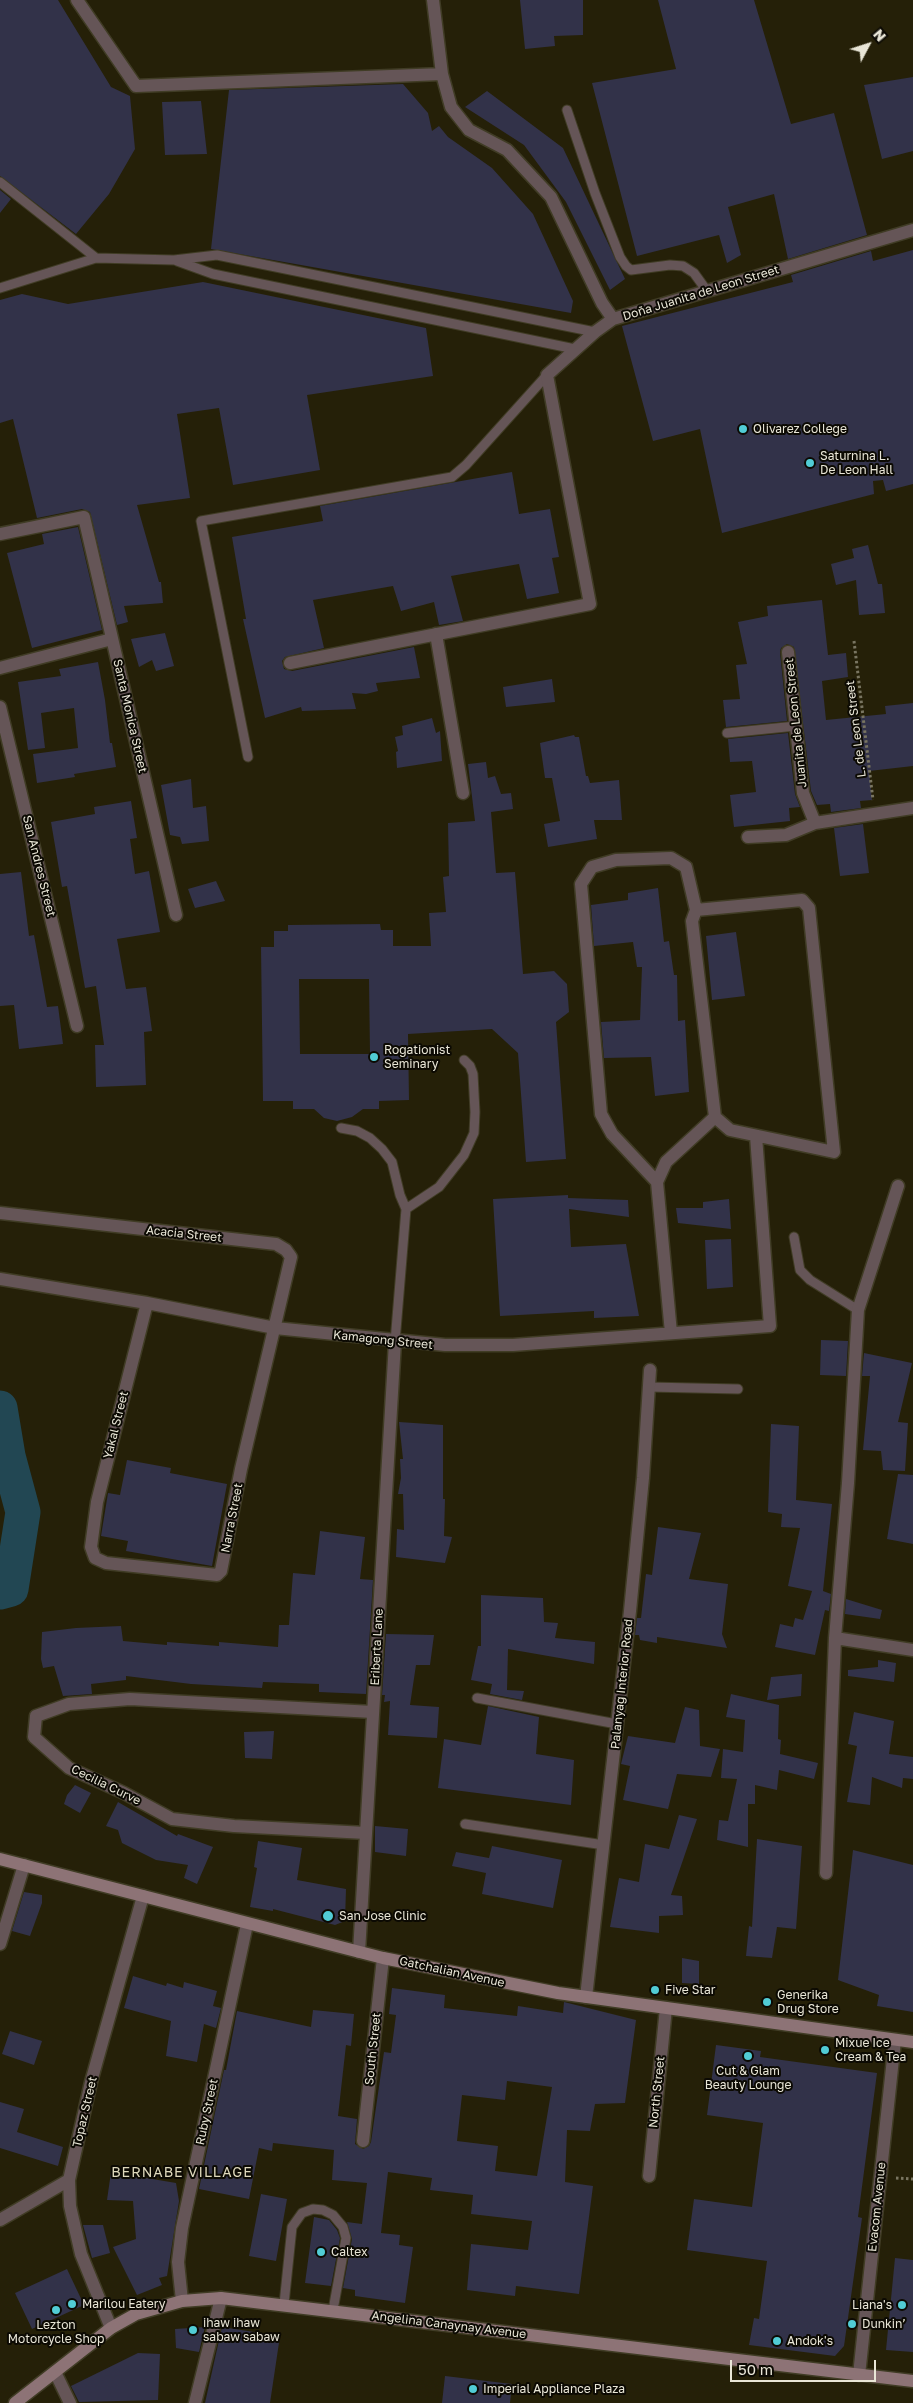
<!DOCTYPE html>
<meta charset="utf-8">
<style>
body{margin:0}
#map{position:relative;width:913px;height:2403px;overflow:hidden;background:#252008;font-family:"Golos Text",sans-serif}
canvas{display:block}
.north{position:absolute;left:843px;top:20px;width:50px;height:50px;-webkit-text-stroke:4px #0c0a03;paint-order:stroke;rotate:50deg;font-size:14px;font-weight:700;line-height:20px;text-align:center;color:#e9e6d7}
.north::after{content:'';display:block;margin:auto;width:18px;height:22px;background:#e9e6d7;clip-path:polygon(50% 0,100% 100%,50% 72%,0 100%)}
.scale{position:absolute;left:730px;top:2360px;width:146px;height:22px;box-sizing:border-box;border:2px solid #e9e6d7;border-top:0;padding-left:6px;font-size:15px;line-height:18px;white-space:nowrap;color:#e9e6d7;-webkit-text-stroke:4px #0c0a03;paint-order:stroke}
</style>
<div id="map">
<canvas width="913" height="2403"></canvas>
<div class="north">N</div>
<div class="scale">50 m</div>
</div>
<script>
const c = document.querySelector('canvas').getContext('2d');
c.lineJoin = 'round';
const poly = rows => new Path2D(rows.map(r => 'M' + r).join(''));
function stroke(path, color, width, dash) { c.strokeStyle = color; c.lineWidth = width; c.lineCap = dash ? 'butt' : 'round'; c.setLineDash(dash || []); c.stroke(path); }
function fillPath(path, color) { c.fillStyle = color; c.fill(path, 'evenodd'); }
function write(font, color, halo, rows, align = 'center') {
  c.font = font + ' "Golos Text",sans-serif'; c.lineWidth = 4; c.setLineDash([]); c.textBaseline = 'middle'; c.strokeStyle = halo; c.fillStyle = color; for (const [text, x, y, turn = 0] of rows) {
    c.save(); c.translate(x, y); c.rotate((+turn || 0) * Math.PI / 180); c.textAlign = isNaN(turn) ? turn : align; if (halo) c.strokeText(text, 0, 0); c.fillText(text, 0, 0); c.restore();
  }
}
stroke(poly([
 [0,1408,8,1456,23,1512,11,1589,0,1592]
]), '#224753', 35);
fillPath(poly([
 [0,0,58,0,111,87,130,96,135,149,109,194,76,234,0,176],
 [520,0,583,0,583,35,554,36,555,46,525,49],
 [658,0,754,0,791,124,834,113,867,235,788,259,774,194,728,207,741,255,727,263,719,235,637,256,592,83,676,69],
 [913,77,913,151,882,159,864,85],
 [403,84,428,113,432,131,439,126,448,137,492,168,533,214,573,301,571,313,211,249,229,90],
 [487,91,563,148,625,279,610,290,566,202,524,145,465,107],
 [201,101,207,154,165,155,162,102],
 [0,190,11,199,0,213],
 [913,250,913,484,886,491,883,480,873,481,874,494,722,533,700,429,653,441,622,326,793,282,791,275,871,251,873,261],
 [203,282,426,328,433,376,307,395,320,470,233,485,219,408,177,414,190,498,137,505,159,582,161,582,163,603,124,606,128,622,117,625,90,512,82,509,37,518,13,419,0,423,0,300,22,294,68,304],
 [512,472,519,514,550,509,559,557,552,558,559,593,527,599,519,564,451,576,463,621,439,625,434,602,401,611,393,586,313,600,324,648,285,657,282,661,284,669,292,671,414,647,420,678,376,683,378,691,366,694,352,693,356,709,302,711,301,707,265,718,243,619,246,619,232,537,323,521,320,506],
 [78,527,102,630,32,648,7,553,44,544,42,534],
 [868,545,878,584,882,584,885,613,859,615,856,580,836,585,831,564,854,558,852,549],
 [822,600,828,655,846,653,848,677,822,681,826,720,886,714,885,706,913,703,913,766,869,771,872,800,860,801,861,808,831,812,830,804,817,805,811,791,794,647,787,644,781,648,780,652,787,721,726,727,723,700,740,699,736,665,747,664,738,622,768,616,767,606],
 [165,633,174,666,156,671,152,660,139,667,131,639],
 [98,662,105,700,110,743,112,743,116,767,74,774,75,777,37,783,33,754,78,748,74,708,41,713,45,748,28,750,18,682,61,676,59,669],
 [552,679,555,702,506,707,503,687],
 [432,718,436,733,440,731,442,761,397,768,396,752,398,751,395,737,403,735,402,726],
 [788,733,795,794,800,807,789,808,790,821,734,827,730,795,756,792,752,761,730,762,728,739],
 [574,735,575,737,579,737,586,776,588,776,590,783,619,780,622,820,594,820,597,839,548,847,544,824,560,821,552,778,545,778,540,743],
 [486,762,488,778,495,776,501,794,511,793,513,809,491,812,496,873,515,872,523,974,554,971,567,984,569,1012,556,1022,566,1159,526,1162,518,1053,492,1029,408,1034,409,1100,379,1101,379,1109,363,1109,352,1117,337,1121,324,1118,314,1109,293,1109,293,1101,263,1101,261,947,274,947,274,931,288,931,288,925,380,924,381,930,393,930,393,946,431,946,429,913,446,912,443,877,449,876,448,823,475,821,468,764],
 [299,979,369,979,370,1054,300,1054],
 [191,779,193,808,206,806,209,841,182,844,180,837,170,835,161,785],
 [131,801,137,838,130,839,135,874,149,871,160,932,117,939,126,989,146,987,152,1031,144,1032,146,1085,96,1087,95,1045,104,1045,96,986,85,988,67,886,62,887,51,822,95,814,94,807],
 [863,824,869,873,840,876,834,828],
 [21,872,29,936,34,935,47,1007,58,1006,63,1044,19,1049,14,1005,0,1006,0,874],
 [216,881,225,901,195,908,188,889],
 [658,888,664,942,669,941,674,975,677,975,678,1021,685,1020,689,1092,655,1096,651,1057,604,1058,601,1022,640,1020,642,967,637,967,633,942,594,946,591,905,628,900,628,893],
 [736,932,745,996,712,1000,706,936],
 [568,1195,568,1198,628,1200,629,1217,569,1209,571,1247,626,1244,639,1316,594,1318,594,1311,500,1316,493,1199],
 [729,1199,731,1229,678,1223,676,1208,703,1208,703,1202],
 [731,1239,733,1287,707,1289,705,1240],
 [821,1340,848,1341,846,1376,820,1375],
 [864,1353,912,1363,898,1422,908,1423,905,1471,883,1470,881,1451,863,1450,870,1376,862,1376],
 [399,1422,443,1425,443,1499,445,1499,444,1536,452,1537,445,1563,396,1557,397,1529,404,1530,403,1494,398,1494,401,1478,400,1459,403,1459],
 [771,1424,799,1426,796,1500,832,1504,823,1591,831,1594,829,1611,825,1610,815,1655,775,1647,780,1624,793,1627,795,1618,803,1620,812,1591,788,1586,800,1528,781,1527,782,1514,768,1512],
 [127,1460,171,1468,170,1473,227,1484,212,1566,126,1551,128,1541,101,1536,108,1493,120,1495],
 [898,1474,913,1475,913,1544,887,1539],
 [658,1527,701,1533,689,1579,728,1584,722,1634,727,1648,657,1637,657,1643,640,1640,639,1635,635,1635,637,1618,641,1618,646,1574,652,1575],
 [320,1531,365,1537,360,1579,373,1580,366,1694,319,1692,319,1684,263,1682,262,1688,191,1684,126,1676,126,1680,91,1684,92,1694,63,1696,54,1666,43,1668,41,1659,42,1632,76,1628,121,1626,123,1641,167,1645,167,1642,219,1646,219,1642,278,1647,279,1625,289,1625,293,1573,315,1575],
 [481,1595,543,1598,544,1622,558,1623,555,1638,595,1642,594,1664,508,1649,507,1690,524,1691,522,1700,490,1694,492,1684,471,1680,478,1646,481,1646],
 [846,1599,882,1610,880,1619,845,1614],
 [386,1634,434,1635,430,1665,416,1665,410,1705,439,1707,437,1738,388,1735,390,1701,384,1702,385,1695,382,1695],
 [878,1660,896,1663,894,1682,848,1676,848,1670,878,1667],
 [802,1674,801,1696,767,1700,771,1677],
 [731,1694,779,1705,778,1739,781,1740,780,1754,818,1763,814,1779,779,1770,777,1790,755,1785,755,1804,748,1804,748,1847,717,1840,719,1820,728,1821,737,1779,721,1778,723,1749,743,1752,745,1720,726,1717],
 [488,1706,539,1717,536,1754,574,1760,571,1805,438,1788,444,1739,481,1745],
 [685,1707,699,1710,700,1746,720,1749,711,1777,677,1774,668,1809,623,1800,630,1766,621,1764,628,1736,675,1743],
 [854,1712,894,1721,889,1754,913,1757,913,1779,903,1778,902,1788,872,1777,870,1805,847,1802,857,1746,848,1744],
 [274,1731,272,1759,245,1758,244,1732],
 [75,1785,91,1793,80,1813,64,1804,67,1795],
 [118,1802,177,1836,178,1834,213,1847,197,1884,184,1878,188,1865,156,1860,122,1843,118,1830,106,1826],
 [679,1815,697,1819,671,1895,682,1896,683,1915,659,1916,659,1933,610,1927,619,1878,639,1882,645,1844,669,1849],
 [375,1826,408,1829,406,1856,375,1852],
 [757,1839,802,1846,796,1929,777,1927,772,1958,746,1956,749,1926,752,1927],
 [258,1841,302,1848,297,1880,346,1889,345,1921,335,1925,273,1909,273,1911,250,1907,257,1868,254,1867],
 [492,1846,562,1860,553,1908,482,1894,486,1873,452,1866,456,1852,489,1858],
 [853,1850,913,1865,913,2012,877,2006,879,1995,838,1980],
 [24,1892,42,1895,42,1903,30,1936,12,1931],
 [682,1958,699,1961,699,1984,682,1983],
 [133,1976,166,1986,167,1983,183,1988,184,1982,217,1991,213,2006,221,2008,216,2028,204,2024,197,2062,166,2056,171,2021,124,2008],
 [392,1988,445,1995,444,2008,517,2016,518,2006,563,2013,564,2002,636,2020,625,2103,595,2104,590,2131,567,2130,565,2182,593,2186,579,2294,516,2286,515,2296,467,2290,471,2244,528,2250,532,2221,471,2214,473,2195,430,2190,432,2178,388,2172,381,2233,400,2235,399,2245,413,2247,405,2303,355,2296,355,2290,343,2288,352,2239,347,2222,362,2224,367,2183,332,2180,334,2150,273,2143,272,2151,259,2148,249,2199,199,2189,224,2070,226,2070,237,2011,311,2027,313,2010,354,2014,351,2046,346,2045,338,2116,357,2119,355,2144,363,2149,369,2146,371,2142,384,2052,391,2053,396,2015,389,2014],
 [507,2081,552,2087,537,2176,495,2171,498,2146,457,2141,462,2095,505,2100],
 [10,2031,42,2041,34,2065,2,2054],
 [716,2045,761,2051,760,2057,877,2073,858,2217,862,2218,848,2318,844,2346,835,2356,749,2345,754,2318,759,2319,767,2261,687,2250,694,2199,752,2207,763,2123,707,2115],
 [0,2102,24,2109,17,2132,63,2147,58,2166,0,2148],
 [111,2172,176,2183,179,2201,167,2276,159,2278,162,2285,137,2295,113,2247,136,2239,133,2201,107,2200],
 [261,2194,287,2199,276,2261,249,2256],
 [314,2217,329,2220,337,2230,340,2238,331,2286,305,2283],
 [83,2225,103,2225,110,2253,92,2258],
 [895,2258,913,2260,913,2352,886,2350],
 [67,2269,84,2305,32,2329,15,2293],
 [205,2327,199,2352,176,2348,175,2329],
 [222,2327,280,2336,270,2403,205,2403],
 [138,2353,160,2354,158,2400,79,2402,71,2386],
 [445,2376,512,2384,510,2403,442,2403]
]), '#323249');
const lane = poly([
 [567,110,595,193,620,257,626,266,631,270,670,265,683,266,694,273,707,291],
 [0,182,96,258],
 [177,261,213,274,575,349],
 [0,288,96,258,174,260,217,255,595,332],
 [727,733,796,726],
 [248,757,201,521,452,477,466,465,547,375],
 [341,1128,357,1131,370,1138,382,1149,392,1162,400,1195,406,1209,395,1342],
 [406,1209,439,1187,464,1155,474,1133,475,1112,473,1074,470,1066,464,1060],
 [794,1237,800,1270,810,1280,858,1310],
 [649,1387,738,1389],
 [477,1698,617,1724],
 [465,1824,604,1845],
 [284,2304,292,2227,302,2213,313,2209,323,2210,333,2215,343,2227,346,2238,333,2310]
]);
const street = poly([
 [77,0,136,86,442,74],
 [433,0,442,74,451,107,469,130,507,150,551,197,602,303,613,319,913,230],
 [0,534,84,517,176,915],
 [436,634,463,793],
 [788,652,803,793,815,823],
 [290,663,590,604,547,375,595,332,613,319],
 [0,668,112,639],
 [0,707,77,1026],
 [748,837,786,835,815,823,913,808],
 [657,1182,612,1134,601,1114,581,884,592,867,616,860,671,858,686,867,696,910,692,921,715,1117,730,1130,834,1152,809,908,802,900,696,910],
 [0,1213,276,1244,286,1250,291,1257,241,1469,221,1571,217,1575,106,1563,95,1558,91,1547,97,1502,147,1303],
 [0,1279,147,1303,275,1328,445,1345,513,1345,770,1326,756,1136],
 [671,1333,657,1182,666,1162,715,1117],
 [835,1638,913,1650],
 [366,1833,234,1826,172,1819,124,1793,69,1768,34,1737,36,1716,69,1704,130,1699,373,1712],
 [826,1873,835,1638,848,1483,858,1310,898,1186],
 [0,1944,24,1865],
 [359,1952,395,1342],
 [586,1997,630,1611,643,1478,650,1370],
 [363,2141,383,1958],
 [649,2176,666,2008],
 [0,2220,69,2180],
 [182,2301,178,2262,182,2228,247,1924],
 [111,2328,81,2254,70,2206,69,2180,91,2082,143,1896],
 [55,2372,70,2403],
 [859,2375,895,2040],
 [195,2403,221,2298]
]);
const secondary = poly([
 [0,1859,383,1958,558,1993,913,2042],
 [15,2403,111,2328,136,2314,182,2301,221,2298,913,2381]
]);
stroke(lane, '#403c25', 11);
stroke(street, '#403c25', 15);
stroke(secondary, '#403c25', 15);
stroke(poly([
 [854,641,873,800],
 [896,2178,913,2179]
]), '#797561', 3, [2.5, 2.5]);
stroke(lane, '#655557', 9);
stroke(street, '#655557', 12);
stroke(secondary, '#8d7376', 12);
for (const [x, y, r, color] of [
 [743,429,5,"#51ccd5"],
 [810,463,5,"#51ccd5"],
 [374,1057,5,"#51ccd5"],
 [328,1916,6,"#51ccd5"],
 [655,1990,5,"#51ccd5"],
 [767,2002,5,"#51ccd5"],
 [825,2050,5,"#51ccd5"],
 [748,2056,5,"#51ccd5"],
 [321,2252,5,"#51ccd5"],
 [72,2304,5,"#51ccd5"],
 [902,2305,5,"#51ccd5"],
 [56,2310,5,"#51ccd5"],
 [852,2324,5,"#51ccd5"],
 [193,2330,5,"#51ccd5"],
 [777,2341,5,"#51ccd5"],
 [473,2389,5,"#51ccd5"]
]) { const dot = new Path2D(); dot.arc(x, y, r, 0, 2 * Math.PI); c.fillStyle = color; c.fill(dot); stroke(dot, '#0c0a03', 2); }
write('12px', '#e9e6d7', '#0c0a03', [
 ["Doña Juanita de Leon Street",701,293,-17],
 ["Santa Monica Street",130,716,77],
 ["Juanita de Leon Street",796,723,-96],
 ["L. de Leon Street",856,729,-97],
 ["San Andres Street",39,866,76],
 ["Acacia Street",184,1234,6],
 ["Kamagong Street",383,1340,6],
 ["Yakal Street",116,1425,-76],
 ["Narra Street",232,1518,-79],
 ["Eriberta Lane",377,1647,-87],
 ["Palanyag Interior Road",622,1684,-84],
 ["Cecilia Curve",106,1785,26],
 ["Gatchalian Avenue",452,1972,12],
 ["South Street",373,2049,-84],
 ["North Street",657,2092,-84],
 ["Topaz Street",85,2112,-77],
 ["Ruby Street",207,2112,-78],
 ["Evacom Avenue",877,2207,-84],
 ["Angelina Canaynay Avenue",449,2325,7]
]);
write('12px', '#e9e6d7', '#0c0a03', [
 ["Olivarez College",753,429],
 ["Saturnina L.",820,456],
 ["De Leon Hall",820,470],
 ["Rogationist",384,1050],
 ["Seminary",384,1064],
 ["San Jose Clinic",339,1916],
 ["Five Star",665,1990],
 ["Generika",777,1995],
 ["Drug Store",777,2009],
 ["Mixue Ice",835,2043],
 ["Cream & Tea",835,2057],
 ["Cut & Glam",748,2071,"center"],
 ["Beauty Lounge",748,2085,"center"],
 ["Caltex",331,2252],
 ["Marilou Eatery",82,2304],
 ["Liana's",892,2305,"right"],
 ["ihaw ihaw",203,2323],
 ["sabaw sabaw",203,2337],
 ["Dunkin’",862,2324],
 ["Lezton",56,2325,"center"],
 ["Motorcycle Shop",56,2339,"center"],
 ["Andok's",787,2341],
 ["Imperial Appliance Plaza",483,2389]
], 'left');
c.letterSpacing = '1px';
write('14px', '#dfd9bc', '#0c0a03', [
 ["BERNABE VILLAGE",182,2173]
]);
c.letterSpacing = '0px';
</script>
